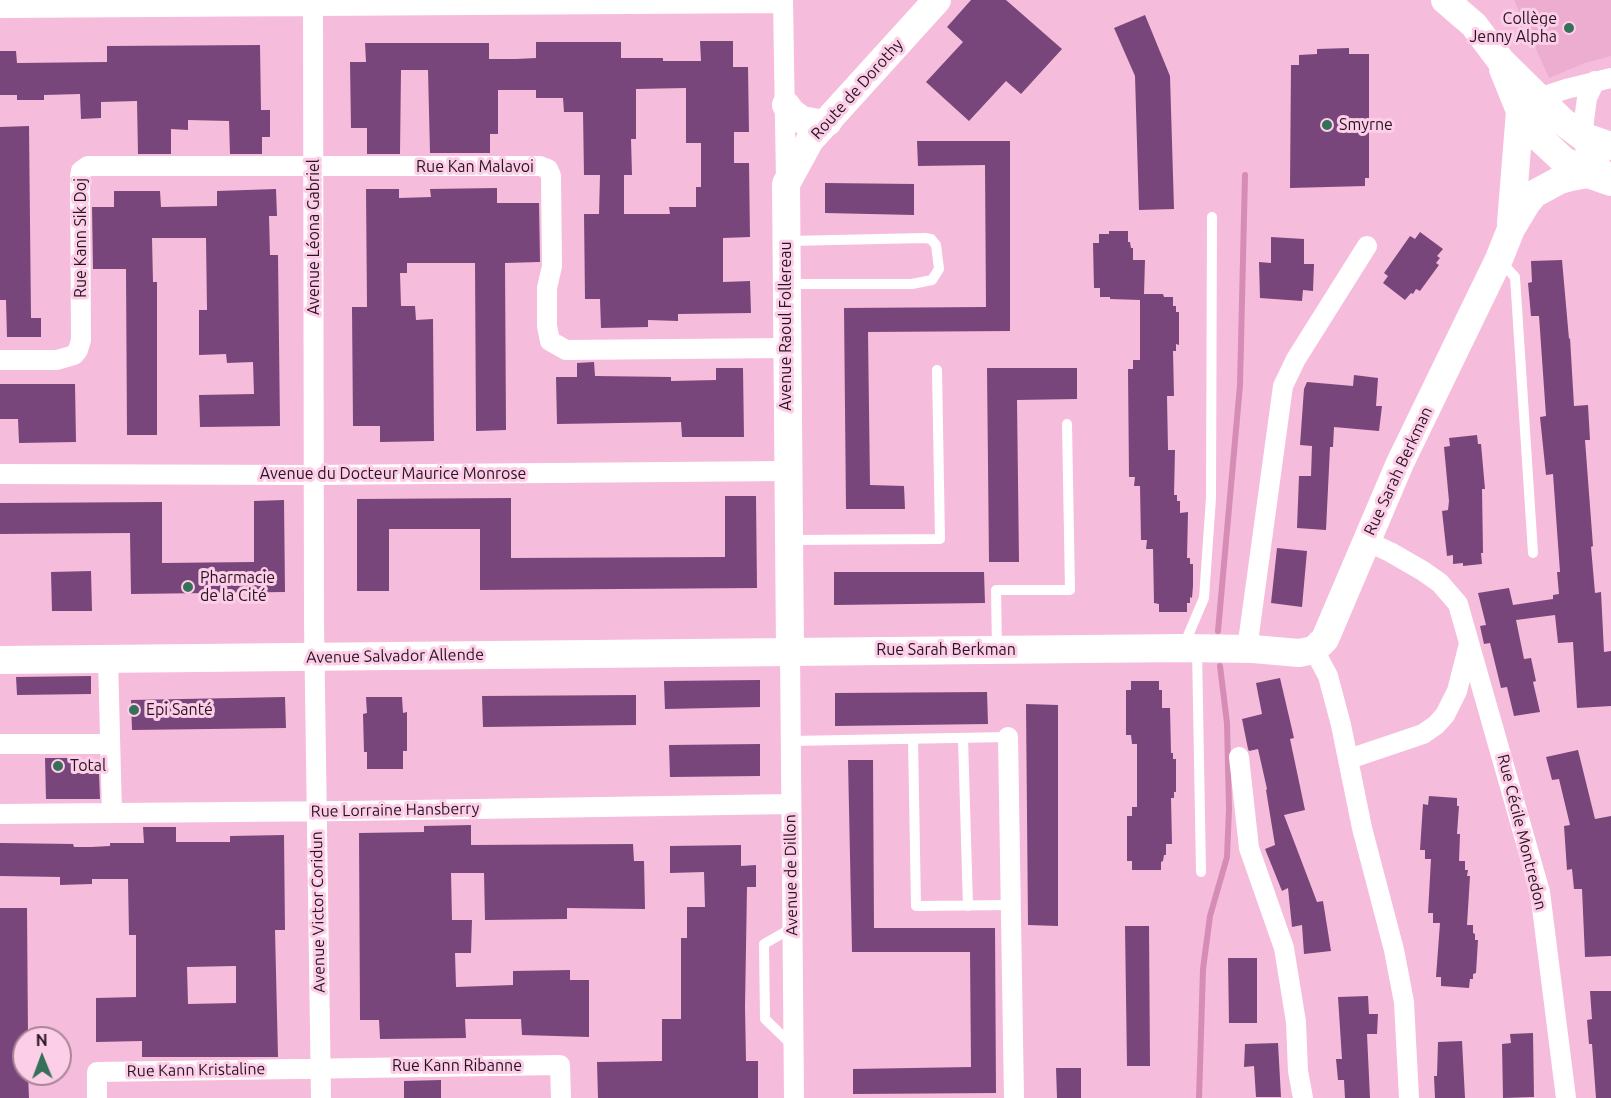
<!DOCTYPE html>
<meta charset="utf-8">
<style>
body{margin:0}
#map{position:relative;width:1611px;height:1098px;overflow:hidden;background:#f6bcdc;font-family:Ubuntu,sans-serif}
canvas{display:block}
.north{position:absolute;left:12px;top:1026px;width:60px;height:60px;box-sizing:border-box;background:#fdcee7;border:2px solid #a88497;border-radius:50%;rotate:359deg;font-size:16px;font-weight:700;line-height:24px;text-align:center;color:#281420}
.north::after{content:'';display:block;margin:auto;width:21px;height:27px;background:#367058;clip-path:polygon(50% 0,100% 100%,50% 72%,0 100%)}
</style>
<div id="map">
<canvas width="1611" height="1098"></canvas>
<div class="north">N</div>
</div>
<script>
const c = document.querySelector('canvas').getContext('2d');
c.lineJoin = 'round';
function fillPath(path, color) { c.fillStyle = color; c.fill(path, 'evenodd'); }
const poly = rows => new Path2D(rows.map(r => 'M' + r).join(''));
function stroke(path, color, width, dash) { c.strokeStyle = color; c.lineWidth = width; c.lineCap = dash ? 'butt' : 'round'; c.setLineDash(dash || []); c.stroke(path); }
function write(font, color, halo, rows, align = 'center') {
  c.font = font + ' Ubuntu,sans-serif'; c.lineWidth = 6; c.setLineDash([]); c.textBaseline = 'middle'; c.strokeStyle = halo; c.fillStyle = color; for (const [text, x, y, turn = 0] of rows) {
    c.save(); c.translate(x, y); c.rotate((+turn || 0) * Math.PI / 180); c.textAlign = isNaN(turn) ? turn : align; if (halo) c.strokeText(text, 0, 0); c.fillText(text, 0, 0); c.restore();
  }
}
fillPath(poly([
 [1514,0,1611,0,1611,56,1585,63,1549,78]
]), '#edadd1');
stroke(poly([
 [1218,631,1240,385,1245,175],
 [1199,1098,1203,969,1210,916,1227,857,1229,809,1227,723,1220,666]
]), '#d58db6', 6);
fillPath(poly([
 [971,0,1006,0,1062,49,1021,94,1006,81,969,121,926,82,963,42,947,27],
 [1145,15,1170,76,1174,209,1139,210,1135,76,1114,28],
 [700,41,733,41,733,67,748,67,749,132,734,132,734,163,749,163,750,237,723,238,723,282,750,281,751,313,678,314,678,321,648,320,648,327,601,328,600,299,585,299,584,214,599,214,600,175,584,175,583,112,564,112,563,98,536,98,536,90,498,90,498,134,490,134,490,153,430,153,428,70,401,70,400,154,367,154,367,128,351,128,350,62,366,62,365,43,489,43,489,59,516,59,536,58,536,42,621,42,621,58,663,58,663,61,701,61],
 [686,88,686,143,701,143,701,187,696,187,696,207,669,207,670,214,624,214,624,175,632,175,631,139,636,139,636,89],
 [260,45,261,110,270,110,270,137,262,137,262,154,230,154,229,121,188,120,188,130,171,129,171,154,138,154,137,101,101,102,101,118,81,119,80,94,44,95,44,100,17,100,17,95,0,95,0,51,16,51,17,63,107,62,107,46],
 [1349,48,1349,54,1369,54,1369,178,1365,178,1365,186,1290,188,1291,65,1299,65,1299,55,1317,54,1317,49],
 [29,126,31,318,41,318,41,337,7,337,6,300,0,300,0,127],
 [917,141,1010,141,1010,331,868,332,870,485,904,486,905,509,846,509,844,308,986,307,985,165,918,166],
 [825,183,914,184,914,215,825,213],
 [497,188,497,203,539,203,540,262,505,263,506,430,476,431,475,263,407,263,407,273,400,273,401,306,415,306,416,320,433,319,434,441,380,442,380,426,353,426,352,307,367,307,366,189,399,189,399,198,431,197,430,189],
 [276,189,277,216,269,216,270,255,278,255,280,426,200,427,199,395,254,394,253,362,227,363,226,354,199,355,199,310,207,310,206,238,152,238,153,282,157,282,157,435,127,435,126,269,93,269,92,207,114,207,114,191,160,191,161,207,217,206,217,191],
 [1109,231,1128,231,1128,242,1130,242,1131,248,1133,248,1133,260,1145,260,1144,294,1163,294,1164,297,1173,297,1173,306,1176,306,1176,312,1179,312,1179,345,1176,344,1176,351,1173,351,1174,396,1167,396,1168,450,1175,450,1174,495,1177,495,1177,501,1180,501,1180,513,1188,512,1187,558,1190,558,1190,564,1193,564,1193,586,1192,598,1190,597,1190,603,1187,603,1187,612,1159,612,1159,604,1154,603,1153,549,1146,549,1147,540,1141,540,1140,486,1134,486,1135,477,1129,477,1128,369,1133,369,1133,360,1140,360,1140,300,1110,299,1110,297,1100,297,1100,288,1094,288,1093,243,1099,243,1099,234,1109,234],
 [1420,232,1443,249,1437,256,1440,258,1436,263,1439,265,1420,291,1416,289,1413,294,1411,293,1405,300,1383,283,1388,276,1384,273,1410,236,1415,239],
 [1271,237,1304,239,1304,264,1314,264,1313,291,1303,290,1302,301,1260,298,1259,262,1271,263],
 [1562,260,1569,339,1570,338,1574,406,1588,405,1590,440,1585,440,1593,546,1591,547,1595,593,1601,592,1604,652,1611,651,1611,706,1577,708,1573,642,1558,643,1555,615,1516,620,1524,659,1531,658,1536,681,1533,682,1540,712,1514,716,1507,687,1501,688,1490,643,1484,644,1480,626,1486,625,1478,593,1509,588,1513,605,1553,599,1553,595,1559,594,1557,572,1560,572,1553,474,1546,475,1540,417,1546,416,1539,316,1531,316,1528,283,1532,282,1531,261],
 [594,362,595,376,671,377,671,381,716,380,716,368,743,368,744,437,682,437,681,422,557,424,556,377,577,377,577,363],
 [987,368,1077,368,1077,399,1017,400,1019,562,989,562],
 [1354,375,1378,378,1376,406,1382,406,1379,431,1334,427,1333,447,1330,447,1326,530,1297,528,1299,476,1311,476,1312,446,1300,445,1304,389,1307,382,1353,386],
 [0,384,75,384,76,442,19,443,18,419,0,419],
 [1477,435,1478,444,1481,444,1485,489,1482,489,1483,553,1481,553,1482,564,1463,566,1463,563,1453,564,1453,555,1447,556,1442,511,1448,510,1449,501,1444,447,1450,446,1449,438],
 [725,496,756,496,757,588,480,590,480,529,389,529,389,591,357,591,357,499,511,498,511,558,725,557],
 [284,500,285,592,131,594,130,533,0,534,0,503,162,502,162,563,254,562,254,501],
 [1277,548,1307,551,1302,607,1271,603],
 [91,571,92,611,52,611,51,572],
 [834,572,984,572,985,603,834,605],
 [91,676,91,694,17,695,16,677],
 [1280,678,1294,738,1290,739,1305,810,1284,815,1317,902,1323,901,1331,951,1304,954,1302,925,1292,927,1288,888,1282,891,1265,849,1275,845,1266,790,1267,789,1258,749,1249,751,1248,749,1242,719,1262,714,1256,683],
 [760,680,760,707,665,709,664,681],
 [1131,681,1159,681,1159,690,1162,690,1162,708,1170,708,1171,753,1173,753,1173,759,1176,759,1176,792,1174,792,1174,798,1171,798,1172,844,1166,844,1166,855,1164,855,1163,861,1161,862,1161,870,1132,870,1132,861,1127,861,1127,816,1132,816,1132,807,1137,807,1137,744,1132,744,1131,735,1126,735,1126,690,1131,690],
 [987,692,988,724,835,726,835,693],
 [636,695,636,725,483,727,482,696],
 [285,697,286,728,132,730,131,700],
 [366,697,402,697,403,713,407,712,407,751,403,751,403,769,367,769,367,752,364,752,363,714,367,713],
 [1026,704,1058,705,1058,926,1028,925],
 [760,744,760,776,670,777,669,745],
 [1578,750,1595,819,1611,816,1611,956,1585,957,1582,889,1574,889,1572,869,1567,870,1564,826,1570,825,1559,779,1552,780,1546,757],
 [45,758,71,758,71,773,99,773,100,799,46,799],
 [848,760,873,760,874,928,995,928,996,1093,853,1094,853,1069,971,1067,970,952,852,952],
 [1429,796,1457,798,1457,806,1459,806,1457,834,1460,834,1459,861,1465,861,1465,870,1468,870,1467,876,1470,876,1467,925,1473,925,1473,933,1475,934,1475,940,1478,940,1476,973,1473,974,1473,979,1470,979,1469,988,1441,986,1441,977,1436,977,1440,923,1433,923,1433,913,1428,913,1431,859,1425,859,1425,850,1420,850,1423,804,1428,805],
 [471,825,471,845,633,844,634,861,644,861,645,909,567,908,567,919,485,920,484,873,451,873,452,920,472,920,471,953,455,953,456,987,513,985,513,971,570,970,570,980,589,980,589,1037,522,1035,521,1019,465,1019,466,1038,380,1039,379,1020,360,1020,359,833,424,832,424,826],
 [143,827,176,827,176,842,230,842,230,836,284,835,285,930,275,930,278,1057,142,1057,142,1041,96,1042,96,998,136,997,136,935,129,935,128,879,92,879,92,884,60,885,60,877,0,876,0,843,73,844,74,847,91,847,110,846,110,843,144,843],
 [236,966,236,1003,188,1004,187,967],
 [741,845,741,866,756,865,756,887,747,887,745,1007,746,1061,758,1061,758,1098,598,1098,597,1062,662,1061,662,1019,681,1019,681,938,687,938,687,907,705,907,704,872,670,873,670,846],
 [0,908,27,908,28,1038,24,1038,24,1074,28,1074,29,1098,0,1098],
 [1125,926,1149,926,1150,1066,1127,1066],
 [1228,958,1257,958,1257,1023,1229,1023],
 [1590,991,1611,991,1611,1098,1596,1098,1592,1044,1589,1044,1587,1020,1592,1019],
 [1368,996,1369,1014,1378,1014,1377,1034,1367,1034,1370,1098,1345,1098,1344,1080,1338,1080,1336,1059,1342,1059,1338,997],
 [1533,1033,1534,1097,1503,1098,1502,1044,1511,1043,1510,1034],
 [1462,1041,1465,1098,1435,1098,1434,1076,1437,1076,1438,1042],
 [1278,1043,1281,1097,1256,1097,1254,1066,1244,1067,1245,1044],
 [1056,1068,1081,1068,1081,1098,1057,1098],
 [441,1080,441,1098,404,1098,404,1081]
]), '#78467b');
stroke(poly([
 [1501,262,1515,277,1533,553],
 [788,284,912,284,932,280,939,269,936,245,931,239,925,238,789,241],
 [791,540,940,539,937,370],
 [1184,645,1204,598,1211,498,1212,217],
 [997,649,996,590,1070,590,1067,424],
 [1197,649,1201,872],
 [963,738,968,906],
 [913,739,916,906,1011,905],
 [790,741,1008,737],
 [792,928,764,944,765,1019,792,1045]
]), '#fff', 10);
stroke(poly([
 [313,0,314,622,321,1098],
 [783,0,786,181],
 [0,8,783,3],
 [1595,81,1587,98,1582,136,1585,147,1611,178],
 [1539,98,1566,89,1611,78],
 [0,360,57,360,74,355,78,350,81,340,80,177,81,171,88,166,540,166,548,169,551,176,552,266,547,288,547,326,550,341,566,350,786,348],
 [0,474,314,475,787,471],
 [1366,541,1390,552,1423,571,1440,583,1458,604,1540,892,1566,1098],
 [1247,649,1283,386,1296,359,1367,246],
 [1314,650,1328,676,1341,725,1362,828,1394,950,1404,1002,1409,1098],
 [790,651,794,1098],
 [108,659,112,813],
 [1008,737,1014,1098],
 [0,744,110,744],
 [1239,757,1249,848,1284,948,1296,1022,1298,1071,1303,1098],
 [1349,759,1423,734,1436,725,1445,715,1457,691,1469,644],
 [0,814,349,811,790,804],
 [97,1098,97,1072,560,1065,561,1098]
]), '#fff', 20);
stroke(poly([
 [1445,0,1474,25,1501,61,1562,121,1582,136,1611,146],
 [1503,69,1520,111,1532,131,1563,160,1588,174,1611,182],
 [786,105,791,112,802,120,818,123,828,122],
 [1511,223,1520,111],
 [790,651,786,184,810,140,937,0],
 [0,660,1183,648,1253,649,1299,653,1314,650,1325,639,1400,463,1499,259,1511,229,1526,204,1534,194,1560,180,1571,177,1588,174]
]), '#fff', 28);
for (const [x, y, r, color] of [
 [1569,28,6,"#367058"],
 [1327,125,6,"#367058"],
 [188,587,6,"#367058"],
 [134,710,6,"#367058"],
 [58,766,6,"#367058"]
]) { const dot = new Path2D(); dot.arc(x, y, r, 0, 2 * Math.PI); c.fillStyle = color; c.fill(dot); stroke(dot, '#fdcee7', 2); }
write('16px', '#281420', '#fdcee7', [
 ["Collège",1557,19,"right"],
 ["Jenny Alpha",1557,37,"right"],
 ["Smyrne",1339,125],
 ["Pharmacie",200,578],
 ["de la Cité",200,596],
 ["Epi Santé",146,710],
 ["Total",70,766]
], 'left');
write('16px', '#281420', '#fdcee7', [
 ["Route de Dorothy",857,89,-48],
 ["Rue Kan Malavoi",475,167],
 ["Avenue Léona Gabriel",314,237,-90],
 ["Rue Kann Sik Doj",81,238,-90],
 ["Avenue Raoul Follereau",786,326,-90],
 ["Rue Sarah Berkman",1398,471,-65],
 ["Avenue du Docteur Maurice Monrose",393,474],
 ["Rue Sarah Berkman",946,650],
 ["Avenue Salvador Allende",395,656,-1],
 ["Rue Lorraine Hansberry",395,810,-1],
 ["Rue Cécile Montredon",1522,832,76],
 ["Avenue de Dillon",791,875,-91],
 ["Avenue Victor Coridun",318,912,-91],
 ["Rue Kann Ribanne",457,1066],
 ["Rue Kann Kristaline",196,1070,-1]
]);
</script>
